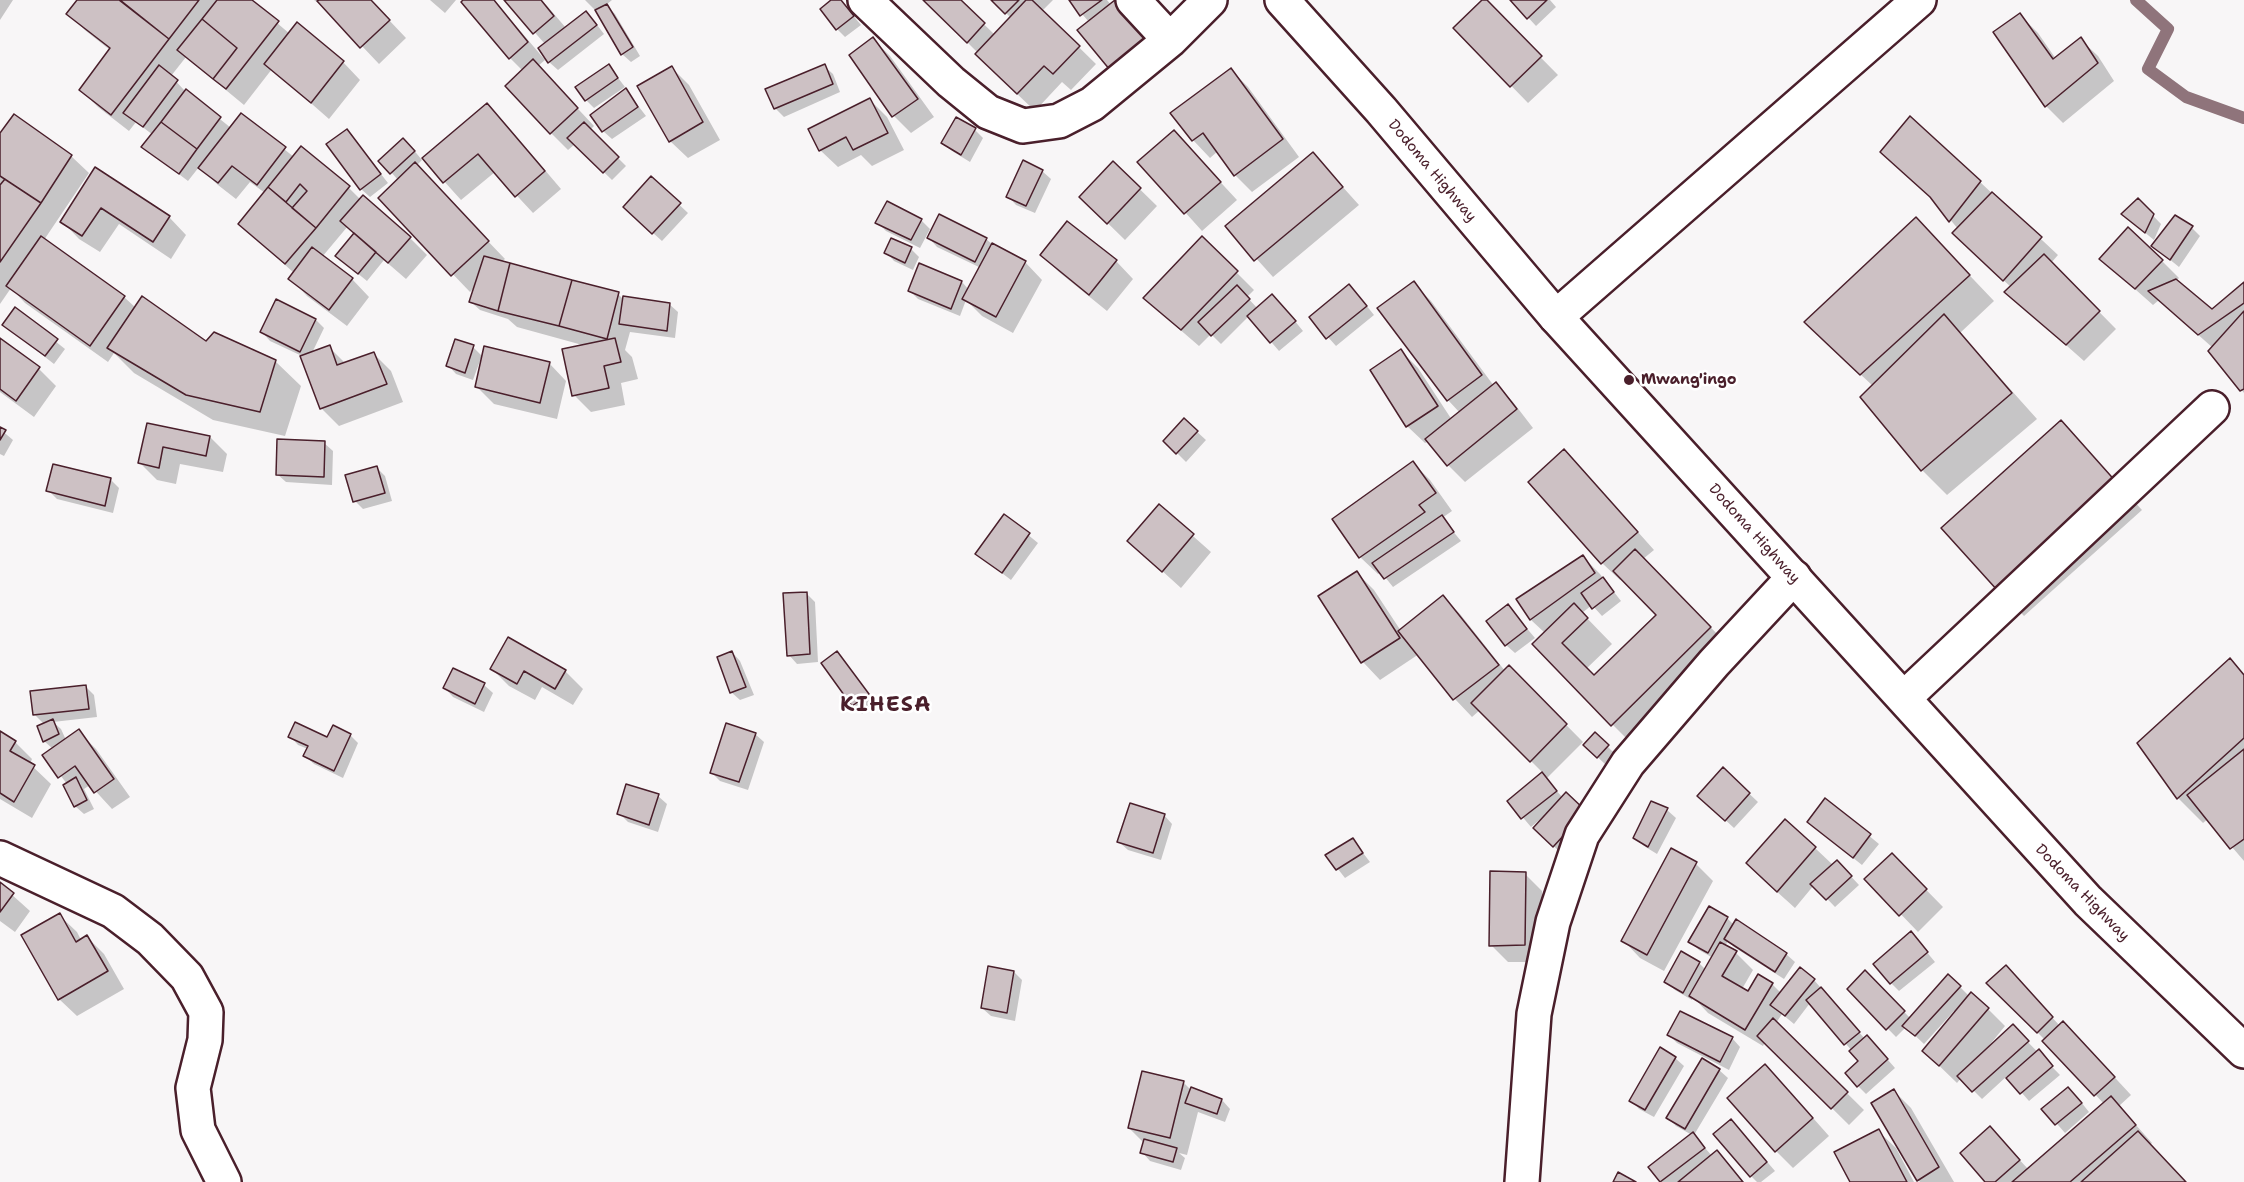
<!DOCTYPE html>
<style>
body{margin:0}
canvas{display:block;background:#f8f6f7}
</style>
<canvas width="2244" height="1182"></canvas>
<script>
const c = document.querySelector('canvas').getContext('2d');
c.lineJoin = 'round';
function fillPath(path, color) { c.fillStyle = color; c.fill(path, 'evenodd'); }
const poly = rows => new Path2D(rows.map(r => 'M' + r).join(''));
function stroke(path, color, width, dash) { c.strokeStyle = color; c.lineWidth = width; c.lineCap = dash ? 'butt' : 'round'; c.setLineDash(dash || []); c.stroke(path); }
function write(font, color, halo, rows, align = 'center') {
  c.font = font + ' "Shantell Sans",sans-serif'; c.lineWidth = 5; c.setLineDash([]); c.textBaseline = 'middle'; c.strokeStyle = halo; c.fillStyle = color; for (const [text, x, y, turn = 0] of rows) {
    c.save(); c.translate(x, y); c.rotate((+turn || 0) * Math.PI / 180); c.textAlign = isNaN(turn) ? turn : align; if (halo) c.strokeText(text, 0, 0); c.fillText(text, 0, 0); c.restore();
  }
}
fillPath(poly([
 [0,0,13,0,0,20],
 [79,0,250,0,290,34,298,25,343,62,360,80,329,119,272,69,244,105,186,57,171,76,184,90,231,128,241,115,294,157,349,188,361,200,410,238,427,255,406,279,384,260,367,281,346,264,355,234,348,226,322,257,352,279,369,297,347,326,307,296,290,278,294,273,240,224,265,193,250,182,236,199,218,185,199,167,188,181,143,147,153,135,136,122,129,131,98,107,81,90,110,50,86,31,68,14],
 [314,0,370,0,406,38,379,64,327,9],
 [430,0,456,0,445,13],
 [466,0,494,0,545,60,538,66,594,126,590,130,626,166,612,180,575,144,568,150,551,133,523,71,510,58],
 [506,0,542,0,566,28,594,21,604,34,558,70,549,62,545,44],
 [585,0,612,0,606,5,615,14,640,56,631,62,622,54,597,12],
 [833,0,840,0,861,25,845,37,837,29],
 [925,0,959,0,995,35,1011,18,993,0,1053,0,1042,11,1096,64,1071,90,1062,82,1035,111,994,72,978,53],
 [1070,0,1107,0,1111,5,1089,22],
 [1484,0,1558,75,1528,103,1455,28],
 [1512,0,1550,0,1556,7,1536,26],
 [2020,15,2038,33,2056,59,2080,39,2098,56,2114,81,2063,123,2046,106,1996,32],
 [873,39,890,56,934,117,911,133,894,116],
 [609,66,625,87,594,108,586,100],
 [824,66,833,74,840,92,784,117,775,108],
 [672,68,689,85,720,140,688,158,670,141],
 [1231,70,1248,87,1299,157,1252,192,1235,175,1218,151,1210,158,1193,140],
 [626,90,646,116,612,139,603,131],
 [870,100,887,117,904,150,872,166,861,155,838,167,820,150],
 [487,105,504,122,561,189,533,213,495,172,461,200,424,159],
 [14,116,71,156,89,173,44,240,124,297,136,308,206,343,275,361,301,386,285,436,213,420,134,373,114,353,108,362,25,303,11,288,0,304,0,136],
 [975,130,983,138,970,162,952,151,943,143],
 [347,131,388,183,370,197,361,189],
 [1174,132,1237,200,1202,231,1140,162],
 [412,148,422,160,416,166,505,259,501,262,618,294,622,298,669,304,678,312,675,338,630,332,625,350,632,357,638,379,621,383,625,405,591,412,574,395,586,346,517,327,508,319,480,310,471,302,476,286,470,292,380,198,398,180,391,172],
 [1313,154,1359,205,1273,277,1227,226],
 [1113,163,1157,206,1125,240,1081,197],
 [95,169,169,217,186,235,171,259,119,224,100,252,79,239,62,221],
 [1899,169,1980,182,2058,255,2051,263,2116,329,2084,361,2006,292,2011,287,1971,251,1958,229,1935,201],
 [1042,171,1051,179,1035,213,1016,205,1008,196],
 [651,178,688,213,662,241,633,215],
 [2138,200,2161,224,2154,240,2132,222],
 [2175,217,2192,228,2200,236,2179,267,2153,246],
 [1916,219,1994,301,1960,333,2037,419,1947,495,1922,470,1873,386,1831,347],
 [921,220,930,229,920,248,886,231,877,222],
 [929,238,986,239,992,244,1025,262,1042,280,1013,333,982,316,966,300,960,316,918,299,910,291,962,282,969,290,981,268,937,247],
 [1202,238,1254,290,1247,297,1258,309,1281,304,1303,331,1279,351,1249,316,1221,344,1211,334,1199,346,1163,315,1145,298],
 [911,249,919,257,913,270,894,261,886,252],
 [1042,255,1116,261,1133,279,1107,311,1059,272],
 [2101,259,2162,261,2179,278,2176,281,2212,311,2244,284,2244,393,2213,348,2159,300,2153,305],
 [1413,283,1431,301,1494,386,1496,384,1513,402,1533,428,1465,482,1448,465,1429,441,1425,443,1407,426,1401,351,1418,368,1452,420,1460,413,1448,400,1379,309],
 [1358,295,1374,315,1336,346,1311,318],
 [277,301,316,320,324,328,312,353,329,347,346,364,374,354,391,371,403,402,339,426,321,408,302,356,270,341,262,332],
 [15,309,65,349,54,364,4,325],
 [0,340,39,369,56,386,34,417,0,392],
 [473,347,483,357,549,363,566,381,557,419,494,404,476,386,483,359,481,358,473,380,456,374,448,365],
 [1184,420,1206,440,1186,462,1165,441],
 [2061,422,2142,510,2024,616,1999,590],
 [148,425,210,437,227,454,223,472,180,464,176,484,157,480,140,463],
 [0,429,13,440,4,456,0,454],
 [324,443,333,451,332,485,286,482,277,474],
 [1413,463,1430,480,1452,511,1442,518,1461,541,1393,587,1381,572,1378,574,1360,557,1334,519],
 [376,467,385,476,392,501,363,509,355,501],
 [1581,468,1654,550,1643,559,1736,653,1638,750,1612,724,1545,633,1531,620,1518,600,1583,557,1600,574,1621,601,1602,616,1592,605,1582,613,1612,644,1586,669,1594,677,1658,615,1622,578,1620,580,1602,563,1530,482],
 [111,480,119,488,113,513,57,499,48,490],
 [1159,506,1211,552,1181,588,1129,541],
 [1005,516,1038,543,1011,580,977,554],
 [1357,573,1374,590,1401,631,1443,597,1460,614,1505,671,1509,667,1583,742,1546,779,1563,798,1593,821,1562,854,1535,828,1544,816,1531,827,1509,801,1543,773,1480,710,1472,717,1455,699,1419,654,1380,680,1363,662,1320,596],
 [806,593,815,602,818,662,797,664,789,655],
 [1508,606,1535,638,1515,653,1506,645],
 [508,639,565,671,583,689,573,705,542,687,535,700,509,686,492,669],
 [732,652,740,661,754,695,740,700,731,692],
 [837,653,876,703,862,714,823,663],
 [2230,660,2244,674,2244,861,2208,819,2203,823,2178,798],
 [454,670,484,685,493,693,484,712,453,697,445,688],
 [86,687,94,695,97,717,53,722,61,729,66,740,78,731,96,749,130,797,112,809,90,785,84,789,94,809,84,814,75,806,67,784,45,755,53,749,44,741,44,724,34,714],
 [0,733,15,742,32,759,30,764,51,784,32,818,0,799],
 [755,734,764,742,748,790,720,781,711,772],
 [1595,734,1616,755,1606,765,1585,745],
 [350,735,358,743,343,778,314,764,305,756,308,749,298,745,290,736,327,739],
 [1723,769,1758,802,1734,828,1708,804],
 [658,796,667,804,658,832,628,822,619,813],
 [1826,800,1879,844,1862,865,1818,830],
 [1652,803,1667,810,1676,818,1657,854,1644,846,1635,838],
 [1164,815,1172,824,1161,860,1128,850,1119,842],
 [1353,840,1370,862,1345,878,1327,855],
 [1815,848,1833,865,1845,870,1859,885,1835,907,1814,885,1795,908,1765,881],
 [1892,855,1943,907,1918,932,1867,879],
 [1696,864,1713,881,1664,971,1640,958,1623,940],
 [1525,874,1542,891,1542,962,1508,962,1491,945],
 [0,884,30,911,15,932,0,921],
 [1709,908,1727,918,1734,925,1786,954,1795,962,1784,979,1734,947,1728,941,1725,946,1736,953,1753,970,1742,989,1748,993,1772,984,1781,993,1814,980,1865,1039,1875,1045,1895,1068,1866,1094,1858,1086,1861,1061,1810,1003,1794,1024,1782,1014,1776,1023,1864,1110,1849,1125,1765,1042,1763,1046,1708,1013,1693,997,1692,1000,1675,990,1666,981,1699,963,1706,970,1713,958,1699,950,1690,942],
 [59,915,77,932,81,940,87,937,104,954,124,989,77,1016,59,999],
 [1911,933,1935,962,1899,991,1891,983],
 [1014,972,1022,980,1015,1021,991,1016,982,1008],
 [1865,972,1911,1019,1949,976,1970,997,1988,1009,2005,1026,1988,1047,1989,1048,2021,1035,2060,1075,2029,1101,2007,1076,1982,1099,1961,1078,1957,1083,1924,1051,1956,1012,1954,1011,1924,1044,1906,1027,1896,1037,1849,989],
 [2014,976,2060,1026,2080,1040,2131,1095,2119,1106,2152,1143,2150,1145,2186,1182,1987,1182,1990,1128,2028,1169,2104,1104,2045,1040,1988,983],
 [1669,1035,1732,1038,1740,1047,1729,1070,1677,1043],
 [1675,1058,1684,1066,1654,1117,1639,1109,1631,1100],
 [1719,1070,1728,1078,1694,1135,1712,1156,1717,1152,1744,1182,1662,1182,1650,1167,1692,1135,1676,1126,1668,1118],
 [1143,1073,1184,1083,1191,1090,1222,1100,1230,1109,1225,1122,1198,1112,1187,1155,1179,1153,1185,1158,1181,1170,1150,1161,1142,1152,1144,1143,1129,1128],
 [1782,1083,1829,1136,1793,1168,1776,1151],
 [1894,1091,1911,1108,1954,1182,1920,1182,1918,1180],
 [2077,1097,2089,1112,2065,1133,2044,1109],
 [1739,1129,1775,1171,1761,1182,1757,1182,1751,1176],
 [1878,1131,1896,1148,1914,1182,1851,1182]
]), '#0003');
stroke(poly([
 [2136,0,2168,29,2148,69,2186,97,2244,118]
]), '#8f747b', 12);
const building = poly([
 [77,0,119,0,169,39,111,115,79,90,110,48,66,14,77,0],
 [120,0,199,0,169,39,120,0],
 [217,0,252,0,279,21,226,89,213,79,237,48,202,19,217,0],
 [319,0,371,0,390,20,360,48,317,1,319,0],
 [463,0,494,0,528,42,509,59,461,2,463,0],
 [504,0,541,0,554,16,533,34,504,0],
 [831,0,841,0,854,16,836,30,820,9,831,0],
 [923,0,961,0,985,23,967,43,923,0],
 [991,0,1019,0,1005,14,991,0],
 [1026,0,1032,0,1080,46,1053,74,1044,66,1017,94,975,54,1026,0],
 [1069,0,1102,0,1080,16,1069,0],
 [1115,0,1130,0,1156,34,1110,70,1077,30,1115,0],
 [1482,0,1487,0,1542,56,1510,87,1453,28,1482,0],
 [1510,0,1547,0,1527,19,1510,0],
 [607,4,633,47,621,55,595,10,607,4],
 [586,11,597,25,548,63,538,48,586,11],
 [2020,13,2053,59,2081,37,2098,63,2045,107,1993,32,2020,13],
 [202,19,237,48,213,79,177,50,202,19],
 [297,22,344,61,311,103,264,64,297,22],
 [873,37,918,99,892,117,849,55,873,37],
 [533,59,578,108,550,134,505,86,533,59],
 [609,64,618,78,585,101,575,87,609,64],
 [825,64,833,84,774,109,765,89,825,64],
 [159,65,178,80,143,127,123,113,159,65],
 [672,66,703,122,669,142,637,86,672,66],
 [1231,68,1283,139,1234,176,1203,133,1192,141,1170,113,1231,68],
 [626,88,638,107,602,132,590,115,626,88],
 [186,89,221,117,197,149,161,122,186,89],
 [870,98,888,133,853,150,846,137,819,151,808,129,870,98],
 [487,103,545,171,515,197,478,154,443,183,422,158,487,103],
 [241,113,286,147,257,185,232,166,218,183,198,168,241,113],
 [14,114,72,155,41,203,0,176,0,133,14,114],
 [1910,116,1981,181,1949,222,1930,197,1880,152,1910,116],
 [956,117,976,128,961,155,941,143,956,117],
 [161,122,197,149,179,174,141,147,161,122],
 [584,122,619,157,603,173,567,138,584,122],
 [347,129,381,174,360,190,326,144,347,129],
 [1174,130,1221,182,1184,214,1137,162,1174,130],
 [403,138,415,151,390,174,378,161,403,138],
 [301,146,350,186,316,228,292,208,307,191,300,184,286,202,268,187,301,146],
 [1313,152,1343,187,1254,261,1225,226,1313,152],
 [1023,160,1043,170,1026,206,1006,197,1023,160],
 [1113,161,1141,188,1107,224,1079,197,1113,161],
 [415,162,489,241,451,276,378,198,415,162],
 [95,167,170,216,153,242,101,208,82,236,60,222,95,167],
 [651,176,681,203,652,234,623,207,651,176],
 [5,179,41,203,0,262,0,185,5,179],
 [268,187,316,228,285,264,238,224,268,187],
 [1992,192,2042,237,2003,281,1952,233,1992,192],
 [363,195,411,237,388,263,340,221,363,195],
 [2138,198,2154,214,2145,233,2121,214,2138,198],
 [887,201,922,219,911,240,875,223,887,201],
 [939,214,987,238,975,262,927,238,939,214],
 [2175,215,2193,226,2170,260,2151,246,2175,215],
 [1916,217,1970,275,1860,375,1804,322,1916,217],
 [1067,221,1117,260,1089,295,1040,255,1067,221],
 [2128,227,2163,260,2135,289,2099,259,2128,227],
 [354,233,376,252,358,274,335,256,354,233],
 [41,236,125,296,90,346,6,286,41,236],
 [1202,236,1238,271,1181,330,1143,298,1202,236],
 [891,238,912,247,905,263,884,253,891,238],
 [992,243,1026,261,996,317,962,299,992,243],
 [312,247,353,278,329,310,288,279,312,247],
 [2044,254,2100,311,2066,345,2004,292,2044,254],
 [484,256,510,263,498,311,469,302,484,256],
 [510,263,572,280,559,326,498,311,510,263],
 [919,263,962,281,951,309,908,291,919,263],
 [2176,279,2212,309,2244,282,2244,303,2198,335,2148,291,2176,279],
 [572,280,619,292,607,339,559,326,572,280],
 [1414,281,1482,375,1447,401,1377,308,1414,281],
 [1349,284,1367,306,1326,339,1309,317,1349,284],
 [1237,285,1250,299,1211,336,1198,322,1237,285],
 [1272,294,1296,321,1270,343,1247,316,1272,294],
 [142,296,206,341,214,332,276,360,260,412,186,395,107,348,142,296],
 [623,296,670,303,667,331,619,324,623,296],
 [276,299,316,319,300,352,260,332,276,299],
 [15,307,58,339,45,356,2,325,15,307],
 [2244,311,2244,389,2240,391,2208,351,2244,311],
 [1944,314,2012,393,1921,471,1860,397,1944,314],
 [0,338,40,367,16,401,0,389,0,338],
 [615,338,621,362,604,366,609,388,572,396,562,349,615,338],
 [455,339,474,345,465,373,446,366,455,339],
 [330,345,337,365,374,352,387,384,320,409,300,356,330,345],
 [484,346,550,362,540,403,475,387,484,346],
 [1401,349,1438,406,1406,427,1370,370,1401,349],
 [1496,382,1517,409,1447,466,1425,439,1496,382],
 [1184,418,1198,431,1176,454,1163,441,1184,418],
 [2061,420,2118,484,1998,591,1941,528,2061,420],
 [147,423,210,436,206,456,163,447,159,468,138,463,147,423],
 [0,427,6,430,0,440,0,427],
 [277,439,325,441,324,477,276,475,277,439],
 [1564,449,1638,532,1601,564,1528,482,1564,449],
 [1413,461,1436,493,1419,505,1425,512,1359,558,1332,519,1413,461],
 [53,464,111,478,105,506,46,491,53,464],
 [377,466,385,493,353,502,345,475,377,466],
 [1159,504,1194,534,1162,572,1127,541,1159,504],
 [1004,514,1030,533,1002,573,975,554,1004,514],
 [1442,515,1454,532,1384,579,1372,563,1442,515],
 [1635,549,1711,627,1611,726,1532,644,1574,603,1588,618,1562,643,1594,675,1656,615,1613,571,1635,549],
 [1583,555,1595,573,1530,620,1516,599,1583,555],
 [1357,571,1400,638,1361,663,1318,596,1357,571],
 [1603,577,1614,592,1592,609,1581,593,1603,577],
 [807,592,810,654,787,656,783,593,807,592],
 [1443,595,1499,665,1453,700,1398,631,1443,595],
 [1508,604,1527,629,1505,646,1486,621,1508,604],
 [508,637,566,670,555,689,524,671,517,684,490,669,508,637],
 [732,651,746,687,730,693,717,657,732,651],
 [837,651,869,694,852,706,821,663,837,651],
 [2230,658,2244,675,2244,738,2177,799,2137,743,2230,658],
 [1509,665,1567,724,1530,762,1471,703,1509,665],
 [453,668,485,683,475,704,443,688,453,668],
 [86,685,89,709,33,715,30,691,86,685],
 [53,719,59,734,43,742,37,726,53,719],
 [295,722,327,737,333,725,351,734,334,771,303,756,308,746,288,737,295,722],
 [726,723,756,733,739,782,710,773,726,723],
 [79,729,114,779,94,793,75,766,58,778,42,755,79,729],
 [0,731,16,741,10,751,35,765,14,802,0,793,0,731],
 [1595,732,1609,745,1597,758,1583,745,1595,732],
 [2244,749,2244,839,2230,849,2187,795,2244,749],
 [1723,767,1750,793,1725,821,1697,796,1723,767],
 [1542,772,1557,791,1521,819,1507,801,1542,772],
 [76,777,87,800,74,807,63,785,76,777],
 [626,784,659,794,649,825,617,814,626,784],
 [1566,792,1586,811,1553,847,1533,828,1566,792],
 [1825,798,1871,834,1853,858,1807,822,1825,798],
 [1651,801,1668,808,1648,847,1633,838,1651,801],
 [1130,803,1165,814,1153,853,1117,842,1130,803],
 [1785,819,1816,847,1777,892,1746,863,1785,819],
 [1353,838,1363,853,1336,870,1325,855,1353,838],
 [1671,848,1697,862,1647,955,1621,941,1671,848],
 [1892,853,1927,889,1899,916,1864,879,1892,853],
 [1837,860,1852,876,1826,900,1810,884,1837,860],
 [1490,871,1526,872,1525,945,1489,946,1490,871],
 [0,882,14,893,0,912,0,882],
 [1709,906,1728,917,1708,953,1688,942,1709,906],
 [60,913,76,942,87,935,108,971,58,1000,21,935,60,913],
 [1736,919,1787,953,1775,972,1724,939,1736,919],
 [1911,931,1928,952,1890,984,1873,964,1911,931],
 [1720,942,1737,951,1722,976,1748,991,1758,974,1773,983,1745,1030,1689,996,1720,942],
 [1681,951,1700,962,1683,993,1664,982,1681,951],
 [2006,965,2053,1017,2037,1033,1986,983,2006,965],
 [988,966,1014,971,1007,1013,981,1008,988,966],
 [1800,967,1815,979,1785,1016,1770,1005,1800,967],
 [1865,970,1905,1011,1886,1030,1847,989,1865,970],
 [1948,974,1961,986,1915,1036,1902,1026,1948,974],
 [1821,987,1860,1032,1844,1045,1806,1000,1821,987],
 [1971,992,1989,1008,1939,1066,1922,1051,1971,992],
 [1680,1011,1733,1037,1720,1062,1667,1035,1680,1011],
 [1773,1018,1848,1092,1831,1109,1757,1036,1773,1018],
 [2063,1021,2115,1077,2094,1096,2042,1041,2063,1021],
 [2013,1024,2029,1041,1972,1092,1957,1076,2013,1024],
 [1867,1035,1888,1059,1857,1087,1845,1073,1858,1061,1849,1051,1867,1035],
 [1660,1047,1676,1057,1645,1110,1629,1101,1660,1047],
 [2039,1049,2053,1066,2020,1094,2006,1078,2039,1049],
 [1702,1058,1720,1069,1685,1129,1666,1118,1702,1058],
 [1765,1064,1813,1118,1775,1152,1727,1098,1765,1064],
 [1142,1071,1184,1081,1170,1138,1128,1128,1142,1071],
 [1191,1087,1222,1099,1217,1114,1185,1103,1191,1087],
 [2068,1087,2082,1103,2055,1125,2041,1109,2068,1087],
 [1894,1089,1939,1167,1917,1181,1871,1103,1894,1089],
 [2111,1096,2136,1125,2070,1182,2012,1182,2111,1096],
 [1731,1119,1767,1162,1750,1177,1713,1134,1731,1119],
 [1990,1126,2020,1160,1995,1182,1985,1182,1960,1153,1990,1126],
 [1879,1129,1907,1182,1850,1182,1834,1152,1879,1129],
 [2138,1131,2186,1182,2081,1182,2138,1131],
 [1693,1132,1705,1148,1660,1182,1648,1167,1693,1132],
 [1144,1139,1177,1148,1173,1162,1140,1153,1144,1139],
 [1717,1150,1743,1182,1678,1182,1717,1150],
 [1618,1172,1636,1182,1613,1182,1618,1172]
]);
fillPath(building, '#cdc1c4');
stroke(building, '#4a1f2b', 1.5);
const street = poly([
 [865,0,951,82,988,112,1023,126,1059,121,1092,104,1170,40,1210,0],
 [1133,0,1170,40],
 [1556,317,1919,0],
 [1904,698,2212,408],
 [0,858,113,911,150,939,187,977,206,1012,205,1040,193,1088,198,1130,224,1182],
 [1522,1182,1534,1014,1553,922,1582,835,1628,763,1714,663,1794,577]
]);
const highway = poly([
 [1282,0,1381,110,1556,317,2088,901,2244,1051]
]);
stroke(street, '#4a1f2b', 38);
stroke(highway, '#4a1f2b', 38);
stroke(street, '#fff', 33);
stroke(highway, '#fff', 33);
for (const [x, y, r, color] of [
 [1629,380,6,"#4a1f2b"]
]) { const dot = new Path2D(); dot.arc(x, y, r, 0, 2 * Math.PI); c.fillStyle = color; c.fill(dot); stroke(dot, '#fff', 2); }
write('15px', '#4a1f2b', '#fff', [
 ["Dodoma Highway",1432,171,50],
 ["Dodoma Highway",1754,534,48],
 ["Dodoma Highway",2082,893,46]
]);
write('bold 15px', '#4a1f2b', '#fff', [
 ["Mwang'ingo",1641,380]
], 'left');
c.letterSpacing = '1.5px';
write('bold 21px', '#4a1f2b', '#fff', [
 ["KIHESA",886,706]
]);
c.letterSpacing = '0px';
</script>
